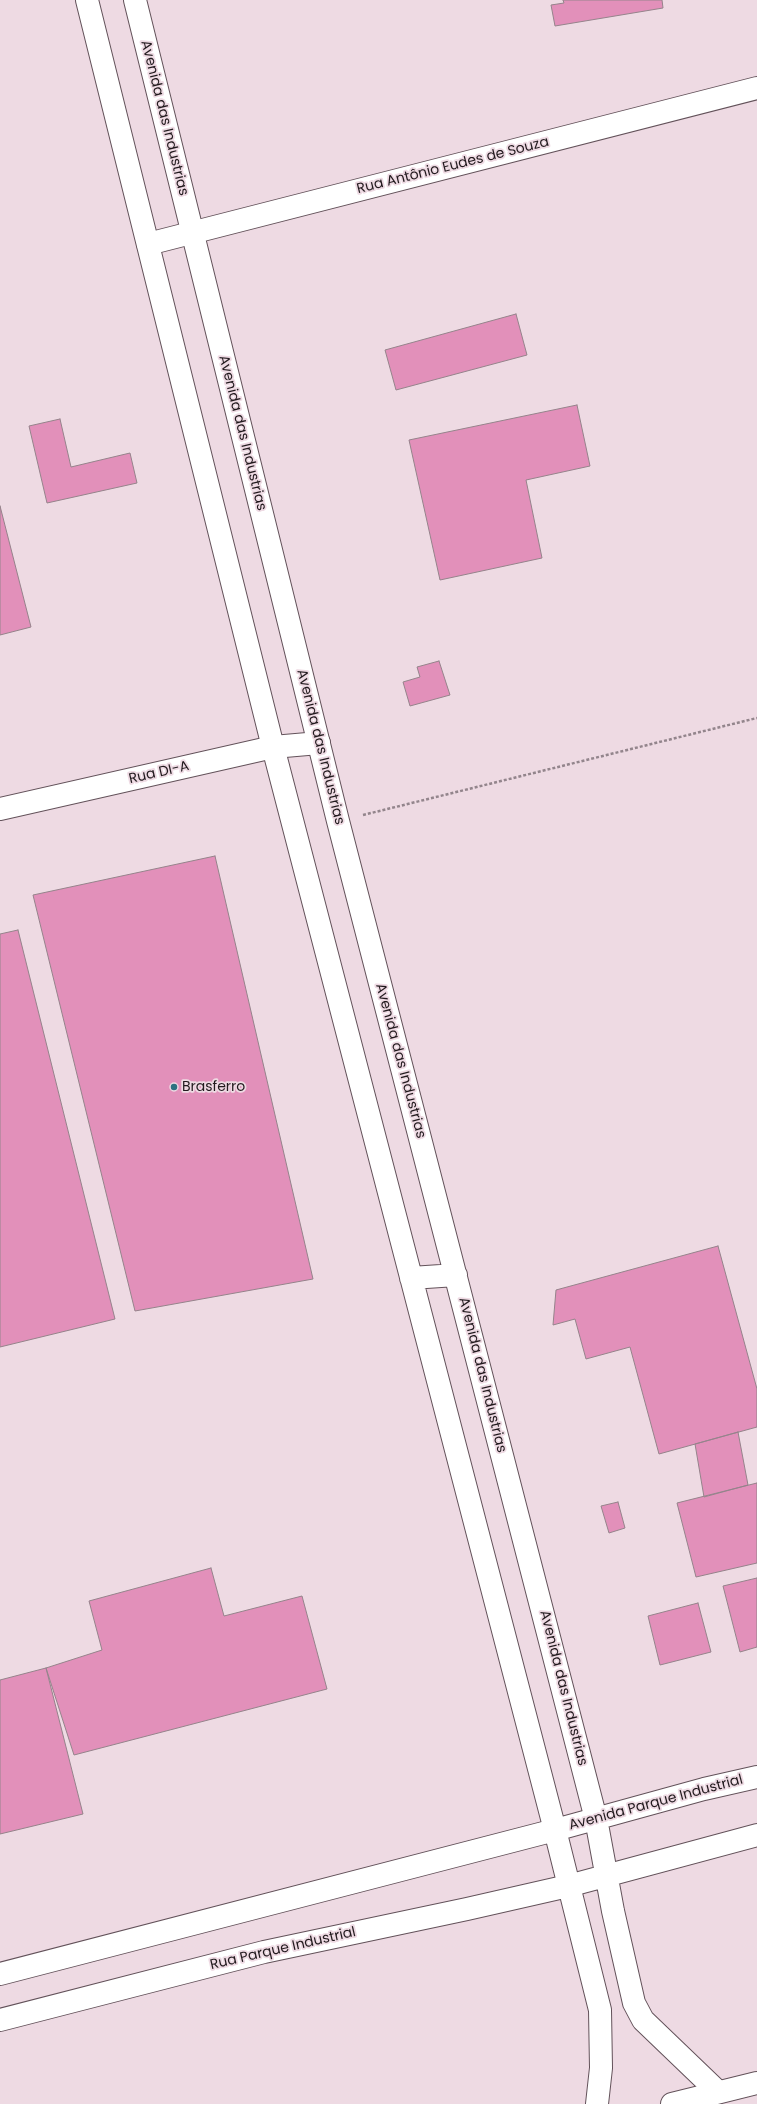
<!DOCTYPE html>
<meta charset="utf-8">
<style>
body{margin:0}
canvas{display:block;background:#eedae3}
</style>
<canvas width="757" height="2104"></canvas>
<script>
const c = document.querySelector('canvas').getContext('2d');
c.lineJoin = 'round';
function fillPath(path, color) { c.fillStyle = color; c.fill(path, 'evenodd'); }
const poly = rows => new Path2D(rows.map(r => 'M' + r).join(''));
function stroke(path, color, width, dash) { c.strokeStyle = color; c.lineWidth = width; c.lineCap = dash ? 'butt' : 'round'; c.setLineDash(dash || []); c.stroke(path); }
function write(font, color, halo, rows, align = 'center') {
  c.font = font + ' Poppins,sans-serif'; c.lineWidth = 3.5; c.setLineDash([]); c.textBaseline = 'middle'; c.strokeStyle = halo; c.fillStyle = color; for (const [text, x, y, turn = 0] of rows) {
    c.save(); c.translate(x, y); c.rotate((+turn || 0) * Math.PI / 180); c.textAlign = isNaN(turn) ? turn : align; if (halo) c.strokeText(text, 0, 0); c.fillText(text, 0, 0); c.restore();
  }
}
const building = poly([
 [563,0,662,0,663,8,555,26,551,5,564,3,563,0],
 [516,314,527,355,396,390,385,350,516,314],
 [577,405,590,466,526,480,542,558,440,580,409,440,577,405],
 [60,419,71,467,130,453,137,483,47,503,29,426,60,419],
 [0,506,31,627,0,635,0,506],
 [439,661,450,695,410,706,403,682,420,677,417,667,439,661],
 [215,856,313,1279,135,1311,33,895,215,856],
 [18,930,115,1319,0,1347,0,934,18,930],
 [718,1246,757,1389,757,1427,659,1454,630,1347,586,1359,575,1319,553,1325,556,1290,718,1246],
 [738,1432,748,1485,704,1497,695,1444,738,1432],
 [757,1483,757,1563,696,1577,677,1503,757,1483],
 [618,1502,625,1528,609,1533,601,1506,618,1502],
 [211,1568,224,1616,302,1596,327,1689,74,1755,46,1668,102,1650,89,1601,211,1568],
 [757,1578,757,1647,740,1652,723,1586,757,1578],
 [698,1603,711,1652,660,1665,648,1616,698,1603],
 [46,1668,83,1814,0,1834,0,1680,46,1668]
]);
fillPath(building, '#e290ba');
stroke(building, '#95838b', 1);
const minor = poly([
 [148,244,757,88],
 [0,809,273,747,319,743],
 [0,1974,555,1830],
 [0,2020,264,1952,467,1909,568,1886]
]);
const tertiary = poly([
 [87,0,273,747,555,1830],
 [135,0,338,821,596,1819],
 [411,1278,456,1275]
]);
const secondary = poly([
 [596,1819,613,1911,634,2003,643,2020,718,2092],
 [568,1886,757,1835],
 [597,2104,601,2068,600,2010,555,1830,704,1789,757,1777]
]);
const trunk = poly([
 [672,2104,757,2083]
]);
stroke(minor, '#63525a', 24);
stroke(tertiary, '#63525a', 24);
stroke(secondary, '#63525a', 24);
stroke(trunk, '#63525a', 24);
stroke(poly([
 [363,815,757,718]
]), '#93858c', 2.5, [3, 2]);
stroke(minor, '#fff', 22);
stroke(tertiary, '#fff', 22);
stroke(secondary, '#fff', 22);
stroke(trunk, '#fff', 22);
for (const [x, y, r, color] of [
 [174,1087,4,"#2c7280"]
]) { const dot = new Path2D(); dot.arc(x, y, r, 0, 2 * Math.PI); c.fillStyle = color; c.fill(dot); stroke(dot, '#eedae3', 1.5); }
write('14px', '#221a1e', '#eedae3', [
 ["Avenida das Industrias",164,118,76],
 ["Rua Antônio Eudes de Souza",453,166,-14],
 ["Avenida das Industrias",242,433,76],
 ["Avenida das Industrias",320,747,76],
 ["Rua DI-A",159,773,-13],
 ["Avenida das Industrias",400,1061,75],
 ["Avenida das Industrias",482,1375,76],
 ["Avenida das Industrias",563,1688,76],
 ["Avenida Parque Industrial",656,1803,-15],
 ["Rua Parque Industrial",283,1949,-13]
]);
write('14px', '#221a1e', '#eedae3', [
 ["Brasferro",182,1087]
], 'left');
</script>
